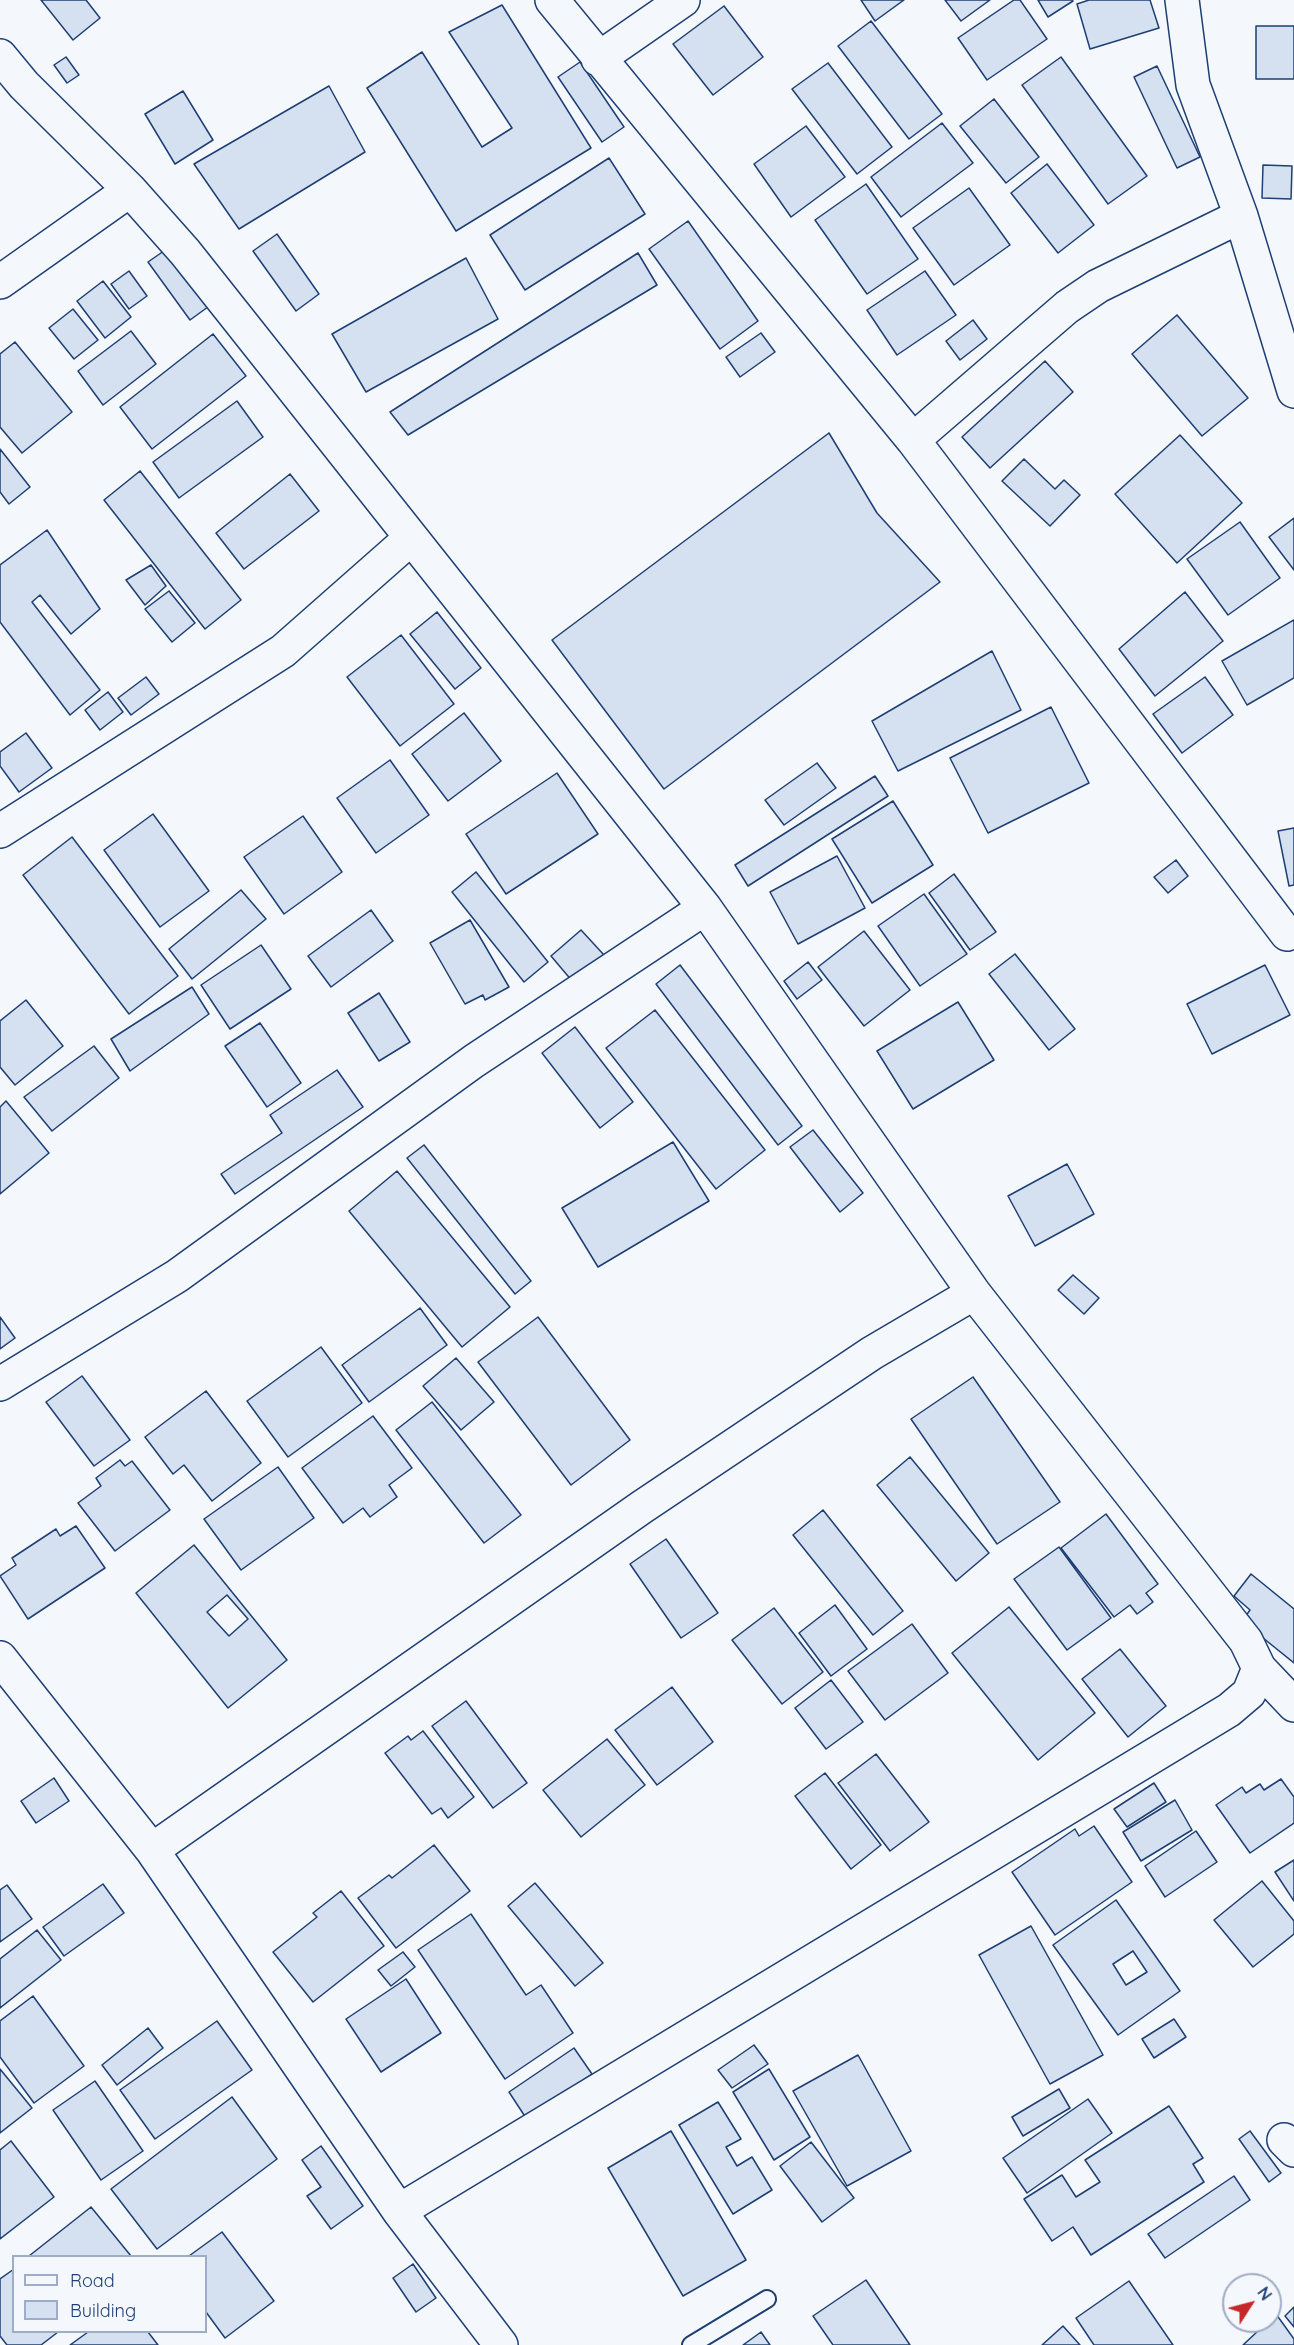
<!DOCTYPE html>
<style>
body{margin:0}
#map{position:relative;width:1294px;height:2345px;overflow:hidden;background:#f4f7fb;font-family:Quicksand,sans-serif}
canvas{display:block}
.legend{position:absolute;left:12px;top:2255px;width:195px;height:78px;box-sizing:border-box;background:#f4f7fb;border:2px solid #9eadc5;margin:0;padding:8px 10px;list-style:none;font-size:18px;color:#1d3f73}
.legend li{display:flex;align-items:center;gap:12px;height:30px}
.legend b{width:30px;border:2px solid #9eadc5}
.north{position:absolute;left:1222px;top:2273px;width:60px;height:60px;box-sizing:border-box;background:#f4f7fb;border:2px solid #9eadc5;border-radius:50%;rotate:54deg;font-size:16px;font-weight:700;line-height:24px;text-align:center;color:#1d3f73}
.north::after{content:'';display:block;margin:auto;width:21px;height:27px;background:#c62828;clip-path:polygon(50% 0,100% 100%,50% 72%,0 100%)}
</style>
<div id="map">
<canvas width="1294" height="2345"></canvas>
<ul class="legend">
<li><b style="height:8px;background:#f4f7fb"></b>Road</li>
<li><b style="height:16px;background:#d5e0f0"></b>Building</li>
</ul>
<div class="north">N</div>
</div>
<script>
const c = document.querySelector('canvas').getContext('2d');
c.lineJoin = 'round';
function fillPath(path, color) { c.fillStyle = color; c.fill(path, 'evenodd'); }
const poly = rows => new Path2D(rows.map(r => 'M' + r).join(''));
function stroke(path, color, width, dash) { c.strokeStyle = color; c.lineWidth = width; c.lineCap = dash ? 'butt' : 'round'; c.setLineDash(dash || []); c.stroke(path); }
const building = poly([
 [41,0,86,0,100,18,73,40,41,0],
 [861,0,904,0,875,21,861,0],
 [945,0,990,0,961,21,945,0],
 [1014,0,1020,0,1047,39,987,80,958,38,1014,0],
 [1038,0,1072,0,1073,1,1048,17,1038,0],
 [1089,0,1150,0,1159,28,1090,49,1077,4,1089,0],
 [502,5,591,148,456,231,367,88,422,52,482,147,512,128,449,32,502,5],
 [724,6,763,57,713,95,673,44,724,6],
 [871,21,942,114,909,139,838,46,871,21],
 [1256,26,1294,26,1294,79,1256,79,1256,26],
 [66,57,79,75,67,83,54,65,66,57],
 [1061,57,1147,176,1108,204,1022,85,1061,57],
 [580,62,624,127,602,142,558,77,580,62],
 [828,63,892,147,857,174,792,89,828,63],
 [1157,66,1200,157,1177,168,1134,77,1157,66],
 [329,86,365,152,239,229,194,164,329,86],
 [183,91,213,140,175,164,145,114,183,91],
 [994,99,1039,157,1006,183,960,126,994,99],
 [942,123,973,163,901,217,871,177,942,123],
 [806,126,845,177,791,217,754,164,806,126],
 [609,158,645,214,525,290,490,235,609,158],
 [1047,164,1094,225,1058,253,1011,193,1047,164],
 [1263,165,1292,166,1291,199,1262,198,1263,165],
 [866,184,918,259,867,294,815,220,866,184],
 [969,188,1010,245,954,285,913,228,969,188],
 [688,221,758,321,720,349,649,249,688,221],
 [277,234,319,294,296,311,253,251,277,234],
 [171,246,212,304,190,320,148,262,171,246],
 [638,253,657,285,408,435,390,412,638,253],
 [466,258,498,319,366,392,332,334,466,258],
 [129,271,147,296,129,309,111,284,129,271],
 [925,271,956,315,897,355,867,310,925,271],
 [103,281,131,317,105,338,77,301,103,281],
 [73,309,98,340,74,359,49,328,73,309],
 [1177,315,1248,398,1202,436,1132,354,1177,315],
 [973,320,987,339,960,360,946,341,973,320],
 [131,331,156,364,103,405,78,371,131,331],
 [761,333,775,352,740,377,726,357,761,333],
 [213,334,246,376,152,449,120,407,213,334],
 [15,342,72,412,22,453,0,427,0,354,15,342],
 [1045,361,1073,392,990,468,962,437,1045,361],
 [237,401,263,437,179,498,153,462,237,401],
 [829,433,877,513,940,582,664,789,552,640,829,433],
 [1180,435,1242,503,1177,563,1115,494,1180,435],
 [0,449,30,487,9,504,0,492,0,449],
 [1024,459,1055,489,1064,480,1080,495,1050,526,1002,481,1024,459],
 [140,471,241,600,205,629,104,500,140,471],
 [290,474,319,511,244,569,216,533,290,474],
 [1294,518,1294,570,1269,537,1294,518],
 [1240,522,1280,578,1228,615,1187,559,1240,522],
 [47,530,100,609,71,634,40,595,32,602,100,690,70,715,0,622,0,565,47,530],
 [151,565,166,586,145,605,126,580,151,565],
 [169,591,195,623,172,642,145,609,169,591],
 [1185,592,1223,641,1155,696,1119,649,1185,592],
 [437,612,481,668,455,689,410,634,437,612],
 [1294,620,1294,678,1247,705,1222,661,1294,620],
 [401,635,454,704,400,746,347,677,401,635],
 [992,651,1021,710,898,771,872,721,992,651],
 [146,677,159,694,131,715,118,698,146,677],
 [1205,677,1233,715,1182,753,1153,714,1205,677],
 [108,692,123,712,100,730,85,710,108,692],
 [1051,707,1089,783,988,833,950,758,1051,707],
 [464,713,501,761,448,801,412,754,464,713],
 [26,733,52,768,19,792,0,766,0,752,26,733],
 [390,760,429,815,376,853,337,798,390,760],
 [817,763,836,788,784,825,765,800,817,763],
 [557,773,598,834,506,894,466,834,557,773],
 [875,776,888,796,748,886,735,865,875,776],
 [893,801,933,865,872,903,832,839,893,801],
 [153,814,209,891,160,927,104,850,153,814],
 [303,816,342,872,284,914,244,857,303,816],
 [1294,828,1294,885,1289,886,1278,831,1294,828],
 [72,837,178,976,129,1014,23,875,72,837],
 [837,856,865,908,798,944,770,892,837,856],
 [1176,860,1188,876,1168,893,1154,877,1176,860],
 [476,872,548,962,524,982,452,892,476,872],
 [954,874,996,932,970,950,929,893,954,874],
 [241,890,266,919,192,979,169,949,241,890],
 [924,894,967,954,920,986,878,926,924,894],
 [371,910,393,941,331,987,308,956,371,910],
 [470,920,509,987,485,1000,483,995,465,1004,430,943,470,920],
 [581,930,604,955,573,982,551,956,581,930],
 [864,931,910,990,864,1026,818,967,864,931],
 [261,945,291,989,230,1029,201,985,261,945],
 [1015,954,1075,1029,1049,1050,989,974,1015,954],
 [808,962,822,980,797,999,784,981,808,962],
 [680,965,802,1126,778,1145,656,984,680,965],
 [1265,965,1290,1015,1212,1054,1187,1004,1265,965],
 [192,987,209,1014,130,1071,111,1039,192,987],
 [379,993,410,1042,379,1061,348,1013,379,993],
 [26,1000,63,1046,15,1085,0,1067,0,1021,26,1000],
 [958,1002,994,1060,913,1109,877,1051,958,1002],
 [655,1010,765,1150,716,1189,606,1048,655,1010],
 [260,1023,301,1083,267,1107,225,1046,260,1023],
 [575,1027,633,1102,600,1128,542,1053,575,1027],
 [94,1046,119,1078,52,1131,24,1097,94,1046],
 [337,1070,363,1107,235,1194,221,1174,282,1133,270,1115,337,1070],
 [6,1101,49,1153,0,1194,0,1107,6,1101],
 [813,1130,863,1193,840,1212,790,1147,813,1130],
 [673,1142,709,1201,598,1267,562,1208,673,1142],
 [424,1145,531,1281,515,1294,407,1158,424,1145],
 [1067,1164,1094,1214,1035,1246,1008,1196,1067,1164],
 [397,1171,510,1307,462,1347,349,1211,397,1171],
 [1073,1275,1099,1298,1084,1314,1058,1290,1073,1275],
 [420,1308,447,1345,369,1402,342,1365,420,1308],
 [0,1317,15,1338,0,1349,0,1317],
 [538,1317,630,1440,571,1485,478,1362,538,1317],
 [321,1347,362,1403,288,1457,247,1401,321,1347],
 [456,1358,494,1402,461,1430,423,1386,456,1358],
 [82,1376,130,1440,94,1466,46,1402,82,1376],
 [973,1377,1060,1502,997,1544,911,1419,973,1377],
 [206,1391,261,1463,212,1501,184,1465,173,1474,145,1437,206,1391],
 [432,1402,521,1515,484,1543,396,1430,432,1402],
 [373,1416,412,1468,389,1485,397,1497,370,1517,363,1508,343,1523,302,1468,373,1416],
 [910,1457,989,1553,956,1581,877,1485,910,1457],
 [120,1460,125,1466,132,1461,170,1510,115,1551,78,1503,101,1486,96,1478,120,1460],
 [278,1467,314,1518,241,1570,204,1519,278,1467],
 [823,1510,903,1611,873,1635,793,1535,823,1510],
 [1106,1514,1158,1584,1146,1593,1153,1602,1137,1614,1130,1605,1114,1617,1061,1548,1106,1514],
 [76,1526,105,1568,28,1619,0,1576,16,1565,12,1558,56,1529,60,1536,76,1526],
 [666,1539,718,1613,681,1638,630,1564,666,1539],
 [194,1545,287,1660,228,1708,136,1593,194,1545],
 [227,1595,248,1619,229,1636,207,1612,227,1595],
 [1059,1547,1111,1618,1067,1650,1014,1579,1059,1547],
 [1251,1574,1294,1609,1294,1663,1242,1621,1250,1610,1234,1596,1251,1574],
 [835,1605,867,1649,831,1676,799,1633,835,1605],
 [1009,1607,1095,1713,1038,1760,952,1653,1009,1607],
 [774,1608,823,1672,782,1704,732,1640,774,1608],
 [912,1624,948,1673,885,1720,848,1671,912,1624],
 [1120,1649,1166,1706,1128,1737,1082,1679,1120,1649],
 [831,1680,863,1722,826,1749,795,1708,831,1680],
 [672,1687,713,1742,657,1785,615,1730,672,1687],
 [466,1701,527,1783,493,1808,432,1726,466,1701],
 [423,1731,474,1797,448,1818,441,1808,432,1814,385,1753,408,1736,411,1740,423,1731],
 [607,1739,645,1785,581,1837,543,1790,607,1739],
 [876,1754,929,1822,890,1851,838,1783,876,1754],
 [825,1773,881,1845,851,1869,795,1796,825,1773],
 [54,1778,69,1801,36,1823,21,1801,54,1778],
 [1281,1779,1294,1797,1294,1823,1250,1853,1216,1805,1242,1787,1246,1793,1260,1784,1264,1790,1281,1779],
 [1154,1783,1166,1802,1127,1827,1114,1809,1154,1783],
 [1175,1800,1192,1830,1141,1861,1123,1832,1175,1800],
 [1094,1826,1132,1882,1055,1935,1012,1872,1075,1829,1079,1836,1094,1826],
 [1196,1831,1217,1862,1165,1897,1145,1866,1196,1831],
 [434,1845,470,1891,396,1948,358,1898,389,1875,392,1878,434,1845],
 [1294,1860,1294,1901,1275,1872,1294,1860],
 [1262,1881,1294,1921,1294,1934,1253,1967,1214,1920,1262,1881],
 [535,1883,603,1963,575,1986,508,1906,535,1883],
 [103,1884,124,1913,64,1956,43,1927,103,1884],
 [7,1885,32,1919,0,1942,0,1890,7,1885],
 [341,1891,384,1946,313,2002,273,1952,317,1917,313,1913,341,1891],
 [1116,1900,1180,1991,1118,2035,1053,1945,1116,1900],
 [1133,1951,1147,1972,1126,1985,1113,1964,1133,1951],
 [471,1914,526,1995,541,1985,573,2033,505,2079,418,1950,471,1914],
 [1031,1926,1103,2055,1050,2084,979,1955,1031,1926],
 [37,1930,61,1960,0,2008,0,1959,37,1930],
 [403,1952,415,1967,391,1986,378,1970,403,1952],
 [406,1979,441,2033,381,2072,346,2019,406,1979],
 [33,1996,84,2066,34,2103,0,2057,0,2021,33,1996],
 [1174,2019,1186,2037,1154,2058,1142,2039,1174,2019],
 [217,2021,252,2070,155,2139,120,2090,217,2021],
 [148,2028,163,2048,117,2085,102,2065,148,2028],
 [754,2045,768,2064,732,2088,718,2070,754,2045],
 [574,2048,592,2074,526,2118,509,2092,574,2048],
 [858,2055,911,2151,847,2186,793,2091,858,2055],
 [0,2069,32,2108,0,2133,0,2069],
 [769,2069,810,2137,774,2160,733,2092,769,2069],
 [95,2081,143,2151,101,2180,53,2110,95,2081],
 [1059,2089,1070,2108,1023,2136,1012,2117,1059,2089],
 [232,2097,277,2159,157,2249,111,2189,232,2097],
 [1088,2099,1112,2133,1027,2193,1003,2158,1088,2099],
 [718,2102,741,2139,726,2147,737,2166,752,2157,772,2190,733,2214,679,2125,718,2102],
 [1169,2106,1203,2158,1193,2164,1204,2182,1091,2255,1073,2227,1052,2241,1024,2199,1062,2175,1076,2197,1100,2182,1085,2160,1169,2106],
 [671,2131,746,2260,683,2296,608,2168,671,2131],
 [1250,2131,1281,2173,1269,2182,1239,2139,1250,2131],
 [11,2141,54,2197,0,2239,0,2150,11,2141],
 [811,2142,854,2198,822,2222,780,2166,811,2142],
 [321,2146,363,2206,331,2229,307,2196,321,2187,302,2160,321,2146],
 [1234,2176,1250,2200,1165,2258,1148,2234,1234,2176],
 [91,2207,131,2256,29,2256,91,2207],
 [222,2232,274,2301,225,2338,206,2312,206,2256,189,2256,222,2232],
 [413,2264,436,2298,416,2312,393,2278,413,2264],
 [14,2269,14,2332,58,2332,41,2345,7,2345,0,2336,0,2279,14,2269],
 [866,2280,910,2345,833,2345,813,2316,866,2280],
 [1129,2281,1173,2345,1094,2345,1076,2318,1129,2281],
 [1294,2307,1294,2327,1285,2316,1294,2307],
 [1276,2314,1294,2339,1294,2345,1243,2345,1276,2314],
 [1063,2326,1080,2345,1042,2345,1063,2326],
 [88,2332,148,2332,158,2345,70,2345,88,2332],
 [761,2332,770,2345,743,2345,761,2332]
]);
fillPath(building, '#d5e0f0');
stroke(building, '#1d3f73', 1.5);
const lane = poly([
 [691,2345,767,2299]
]);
const street = poly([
 [552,0,913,440,1287,934],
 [1182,0,1193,85,1241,216,1294,391],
 [0,56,24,85,130,190,185,252,705,908,974,1293,1246,1641,1259,1668,1249,1693,1229,1710,399,2211],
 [598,59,683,0],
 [0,282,130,190],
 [913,440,1067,307,1098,286,1241,216],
 [0,831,283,651,410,539],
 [0,1384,177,1276,474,1061,705,908],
 [0,1658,152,1850,399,2211,501,2345],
 [1259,1668,1294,1705],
 [152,1850,642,1507,872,1353,974,1293],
 [1284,2140,1294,2150]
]);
stroke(lane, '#1d3f73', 20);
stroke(street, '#1d3f73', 36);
stroke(lane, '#f4f7fb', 16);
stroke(street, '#f4f7fb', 33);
</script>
